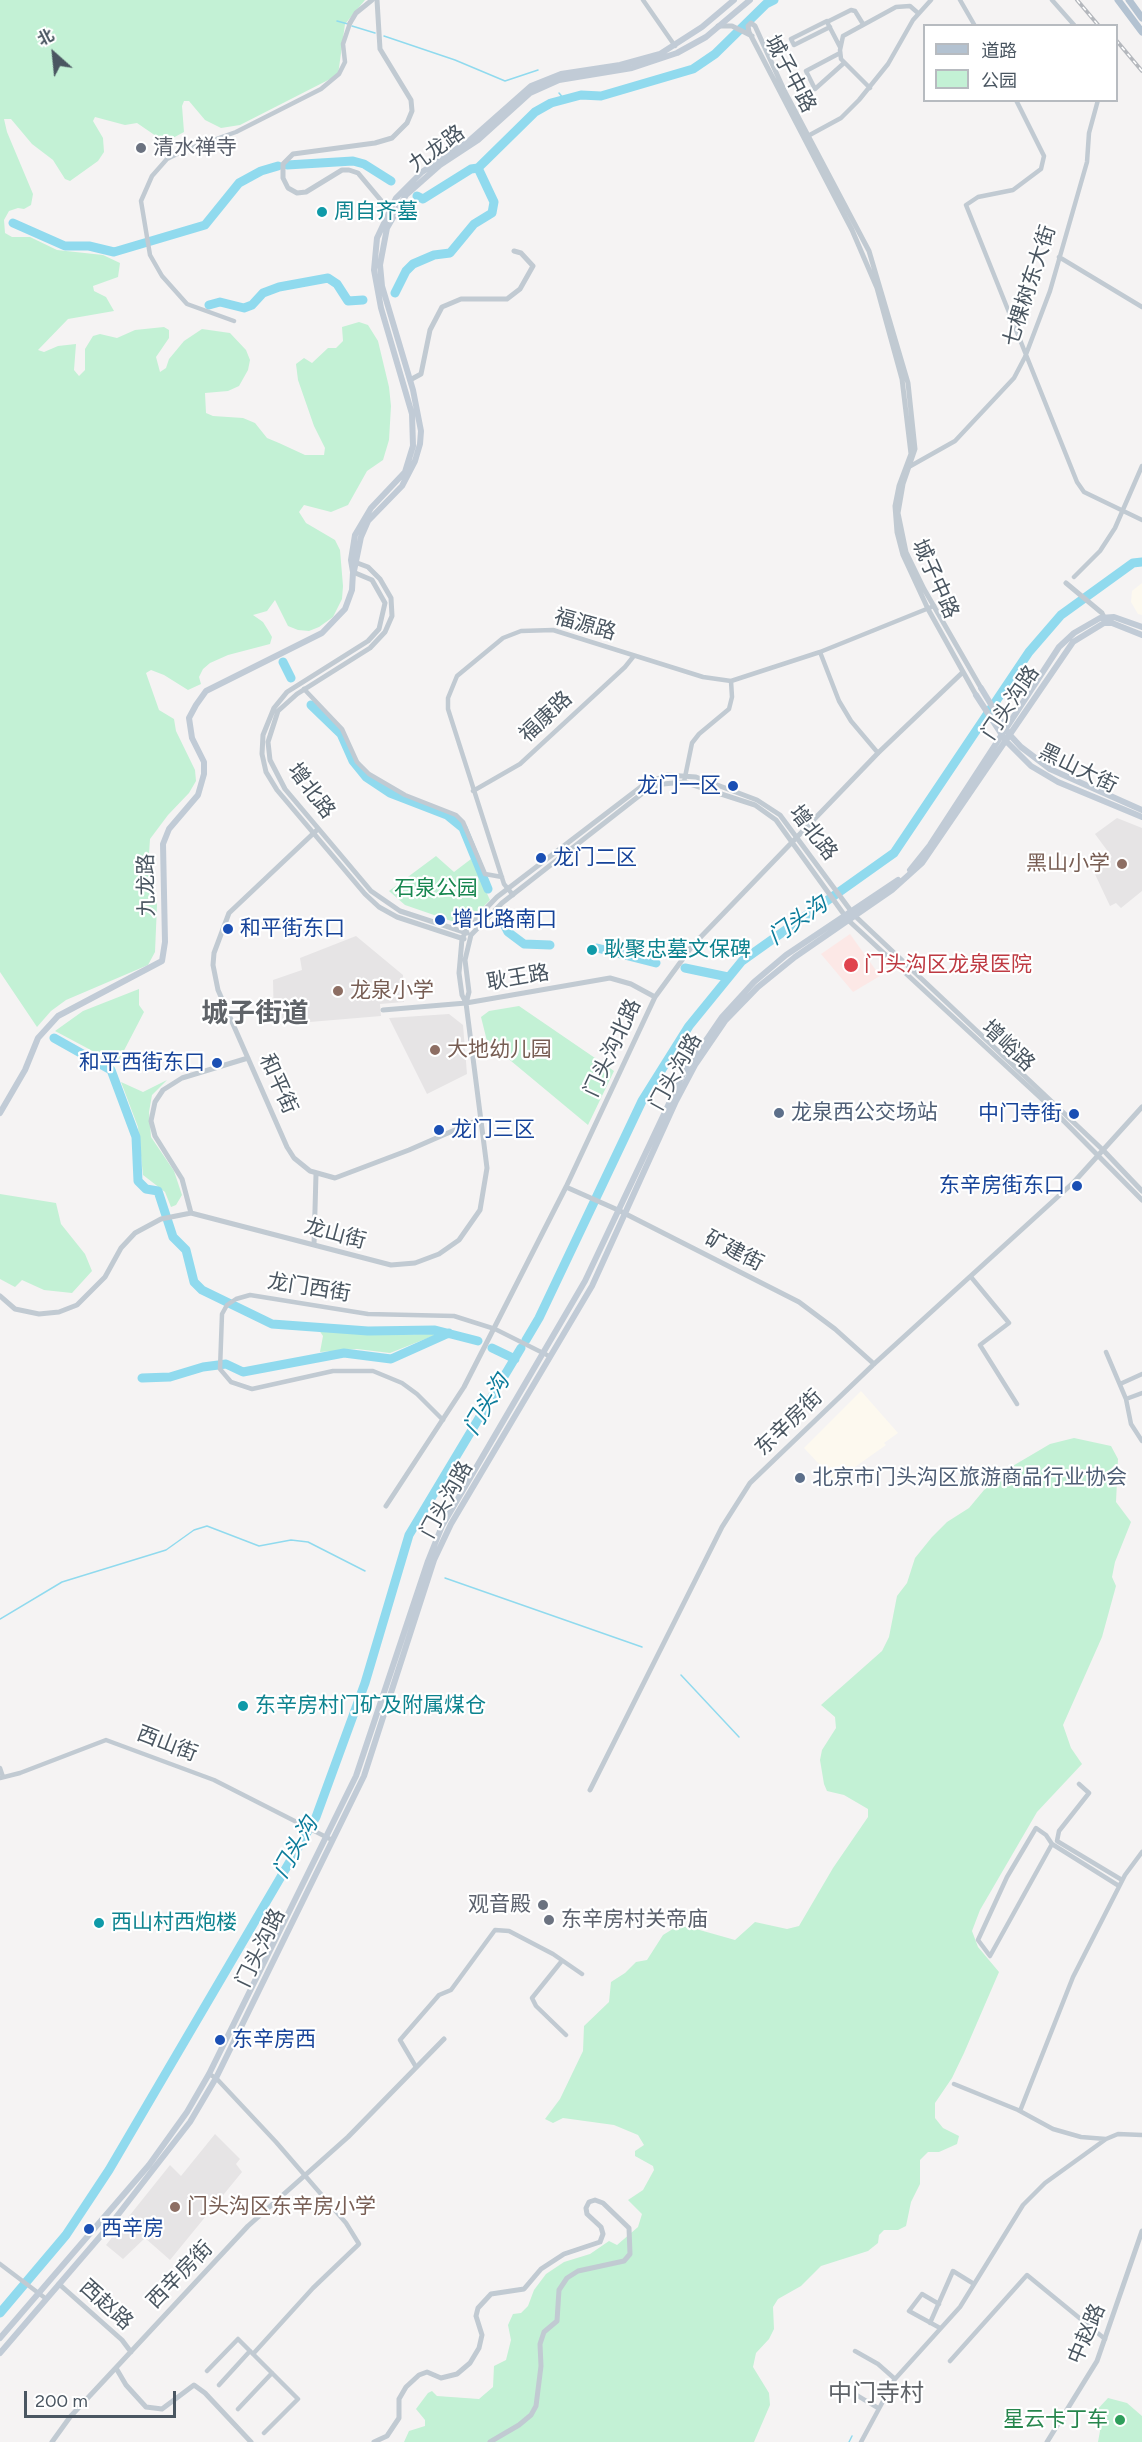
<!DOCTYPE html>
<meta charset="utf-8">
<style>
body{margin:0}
#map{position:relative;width:1142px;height:2442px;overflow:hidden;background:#f5f3f3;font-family:Figtree,"Noto Sans SC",sans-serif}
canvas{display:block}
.legend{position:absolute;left:923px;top:24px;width:195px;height:78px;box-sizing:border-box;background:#fff;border:2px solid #b7bbc0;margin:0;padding:8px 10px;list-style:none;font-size:18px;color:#4a5661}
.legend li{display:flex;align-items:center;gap:12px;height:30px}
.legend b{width:30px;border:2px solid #b7bbc0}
.north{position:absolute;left:24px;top:24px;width:60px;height:60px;-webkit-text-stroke:4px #fff;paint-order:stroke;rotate:333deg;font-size:16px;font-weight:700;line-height:24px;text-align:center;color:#4a5661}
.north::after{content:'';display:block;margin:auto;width:21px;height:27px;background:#4a5661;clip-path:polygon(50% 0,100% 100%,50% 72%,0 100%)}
.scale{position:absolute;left:24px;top:2391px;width:152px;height:27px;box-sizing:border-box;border:3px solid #4a5661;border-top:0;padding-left:8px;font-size:18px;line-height:21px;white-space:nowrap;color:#4a5661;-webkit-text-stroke:4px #fff;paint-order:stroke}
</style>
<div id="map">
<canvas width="1142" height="2442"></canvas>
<ul class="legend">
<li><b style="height:8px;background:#b3c2d1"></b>道路</li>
<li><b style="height:16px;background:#c3f1d5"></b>公园</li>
</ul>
<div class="north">北</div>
<div class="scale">200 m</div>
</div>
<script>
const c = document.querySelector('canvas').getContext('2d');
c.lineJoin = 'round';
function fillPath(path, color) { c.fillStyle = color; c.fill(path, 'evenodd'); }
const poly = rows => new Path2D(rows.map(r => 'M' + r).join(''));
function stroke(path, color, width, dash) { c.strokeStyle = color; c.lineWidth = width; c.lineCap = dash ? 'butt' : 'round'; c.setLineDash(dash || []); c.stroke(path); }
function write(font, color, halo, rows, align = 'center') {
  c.font = font + ' Figtree,"Noto Sans SC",sans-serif'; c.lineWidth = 4.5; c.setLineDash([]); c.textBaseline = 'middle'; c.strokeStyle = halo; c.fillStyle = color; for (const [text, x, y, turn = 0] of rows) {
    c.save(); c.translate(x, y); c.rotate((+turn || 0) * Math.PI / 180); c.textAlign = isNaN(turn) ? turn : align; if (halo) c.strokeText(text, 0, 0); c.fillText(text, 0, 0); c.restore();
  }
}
fillPath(poly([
 [1142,583,1142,615,1138,614,1131,602,1132,591],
 [861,1391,898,1433,884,1443,886,1445,835,1481,804,1448]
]), '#fdf9ef');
fillPath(poly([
 [1117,818,1142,828,1142,891,1121,908,1116,903,1110,906,1093,870,1112,857,1095,834],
 [356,936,403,975,404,1002,380,1004,381,1016,274,1025,273,980,302,970,300,958],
 [449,1014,463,1025,467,1074,427,1094,389,1018],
 [215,2134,240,2159,236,2164,242,2172,170,2260,145,2238,123,2259,106,2245,170,2165,181,2176]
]), '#e6e4e5');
fillPath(poly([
 [850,934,880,976,853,992,821,954]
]), '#fce8e6');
fillPath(poly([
 [0,0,365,0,345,24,338,75,240,125,221,128,205,120,189,101,184,101,182,106,184,132,171,139,156,136,137,123,125,125,95,117,93,121,103,138,104,152,98,161,70,181,65,179,53,160,32,144,11,119,4,119,7,132,33,194,31,205,24,209,18,208,9,211,4,220,5,233,12,237,30,237,57,250,103,255,120,263,118,277,93,286,94,291,106,297,114,311,68,319,38,350,44,352,58,346,76,344,74,370,79,376,85,370,85,349,93,336,100,334,117,338,135,330,164,327,169,330,169,338,156,357,160,372,166,368,169,359,184,341,202,329,230,333,246,350,250,360,248,370,239,386,228,391,205,393,206,413,213,416,243,418,255,423,267,438,279,443,305,455,324,455,325,448,314,426,298,380,296,364,304,358,312,363,328,348,336,348,343,341,342,327,359,322,368,325,378,341,389,387,391,406,389,440,383,460,367,471,348,505,331,512,304,505,299,512,306,523,335,540,340,550,343,586,342,599,333,617,319,627,309,631,298,630,288,626,275,600,267,611,253,615,263,622,268,630,272,637,270,644,228,655,210,663,203,669,199,677,201,684,188,690,164,675,151,670,146,673,159,710,174,719,176,731,195,770,196,781,189,793,168,815,150,839,149,854,157,905,155,952,148,965,66,1000,51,1011,37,1027,0,972],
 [436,856,454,872,471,859,490,900,468,922,460,924,405,905,389,891],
 [139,989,139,1005,144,1012,117,1064,55,1031,83,1011],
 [519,1006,614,1071,588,1125,487,1041,481,1017,489,1011],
 [167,1080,152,1095,149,1112,151,1137,174,1171,182,1195,176,1205,171,1207,165,1192,143,1175,138,1127,121,1082,143,1092],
 [0,1194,56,1203,61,1224,85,1254,92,1271,72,1293,44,1290,22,1280,15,1287,0,1279],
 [319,1330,374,1335,438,1334,390,1353,357,1349,320,1352,323,1336],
 [1074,1438,1111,1446,1118,1459,1116,1502,1131,1522,1115,1562,1112,1577,1116,1586,1102,1637,1063,1725,1071,1748,1082,1764,1037,1812,980,1910,972,1931,978,1947,999,1972,964,2053,952,2078,935,2103,935,2118,943,2128,959,2136,957,2144,939,2152,928,2152,920,2160,920,2184,911,2202,906,2226,898,2230,884,2230,879,2235,878,2243,868,2251,821,2266,801,2286,778,2299,773,2307,774,2329,769,2339,756,2353,753,2367,769,2393,770,2405,754,2442,404,2442,409,2431,425,2426,425,2420,416,2409,428,2393,432,2391,437,2396,479,2399,493,2387,494,2366,506,2360,511,2340,508,2325,513,2314,521,2313,528,2306,534,2290,546,2274,564,2262,590,2254,609,2241,617,2245,638,2227,642,2214,628,2200,643,2190,654,2170,653,2166,635,2156,635,2151,644,2145,638,2135,614,2125,563,2118,553,2123,545,2119,560,2099,583,2051,584,2026,609,2002,611,1982,625,1973,636,1962,647,1960,663,1935,676,1927,689,1927,735,1940,755,1922,787,1929,799,1926,833,1868,868,1817,868,1809,844,1795,827,1791,824,1784,820,1760,822,1750,836,1728,835,1717,821,1705,882,1651,889,1637,897,1596,907,1583,915,1558,932,1537,947,1522,969,1508,984,1490,1011,1467,1050,1444],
 [1108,2398,1127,2403,1142,2416,1142,2442,1098,2442,1100,2431,1094,2413]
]), '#c3f1d5');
stroke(poly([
 [337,21,348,24],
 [352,26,375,33],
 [384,36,455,60,505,81,538,70],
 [559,93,564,99],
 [445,1578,642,1647],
 [0,1619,62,1582,166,1550,194,1530,207,1526,259,1546,291,1540,308,1542,365,1571],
 [681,1675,739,1737],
 [849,2442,852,2436]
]), '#90daee', 1.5);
stroke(poly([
 [287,165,353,161,364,164,391,181],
 [417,196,423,199,471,169,478,168,535,112,551,103,581,95,601,96,693,69,715,54,766,4,774,0],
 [13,223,65,246,89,246,114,252,205,225,239,183,261,171,278,166],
 [395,293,406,271,413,264,434,255,450,253,474,224,492,213,494,202,478,168],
 [209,305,220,302,244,308,252,305,263,293,279,287,328,278,337,284,348,301,363,300],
 [283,662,291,678],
 [311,705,341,734,353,761,366,777,390,793,447,815,463,828,488,889],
 [503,922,508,932,524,944,550,945],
 [597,948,656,963],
 [685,968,728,977],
 [54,1038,111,1070,136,1137,138,1181,146,1189,158,1191,173,1237,186,1250,194,1282,202,1290,272,1324,368,1331,435,1330,478,1341],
 [526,1340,539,1318,642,1101,689,1026,742,961,894,853,1029,652,1061,615,1133,563,1142,562],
 [492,1348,515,1359],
 [142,1378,170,1377,203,1367,226,1364,243,1372,344,1353,391,1359,449,1333],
 [0,2313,66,2235,109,2170,316,1817,365,1683,409,1535,521,1348]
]), '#90daee', 9);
stroke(poly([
 [643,0,675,46],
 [960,0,975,26],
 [1052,0,1075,26],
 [827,22,851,10,855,11,863,24],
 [830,27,794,45,791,39,827,21,827,22,840,47],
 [840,53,806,71,815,89,844,63],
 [870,88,841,59,840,50,843,36,896,7,910,6,918,13],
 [1016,100,1044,156,1041,169,1013,190,978,197,966,205,1077,482,1084,492,1142,520],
 [806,137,841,118,859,100,888,64,913,20,931,0],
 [1059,257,1142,307],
 [234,321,187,304,162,276,150,255,141,201,152,176,167,159,185,150,236,132,321,89,339,74,345,62,343,44,350,23],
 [907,468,955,441,1014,378,1025,357,1050,291,1087,162,1089,133,1098,100],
 [1074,577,1100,551,1115,528,1142,466],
 [820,652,839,701,851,721,878,753],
 [304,689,342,729,357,762,369,774,405,795,456,815,463,822,485,874,502,877],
 [684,782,692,743,699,734,729,709,732,697,731,681],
 [473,791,520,764,625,667,633,657],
 [513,895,504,884,448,709,448,698,457,676,503,638,521,631,553,630,703,677,731,681,820,652,934,606],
 [971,1277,1009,1323,980,1345,1017,1404],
 [1106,1352,1126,1399],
 [1120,1384,1142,1374],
 [1142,1393,1126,1399,1131,1424,1142,1441],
 [443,1420,417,1394,402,1383,373,1371,333,1371,252,1389,231,1382,220,1369,222,1314,227,1305,236,1299,250,1295,368,1314,454,1316,495,1329,549,1356],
 [0,1768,3,1777],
 [0,1778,20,1773,106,1740,214,1780,332,1840],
 [1079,1784,1089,1793,1059,1831,1057,1841,1122,1880],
 [1052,1844,1046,1835,1036,1828,1007,1877,978,1940,990,1956,1052,1844,1119,1886],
 [561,1962,532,1998,536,2006,566,2035],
 [416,2067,400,2040,439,1995,451,1990,495,1930,509,1931,553,1954,582,1974],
 [209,2074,216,2078,276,2142,346,2223,359,2244,313,2288,253,2354],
 [954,2084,1018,2110,1053,2129,1081,2137,1106,2139],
 [1020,2111,1073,1977,1125,1875,1142,1852],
 [0,2264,45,2298],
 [939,2304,922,2294,909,2311,940,2328],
 [930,2323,953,2271,974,2284],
 [855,2351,878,2364,895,2379],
 [950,2361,1027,2275,1105,2339],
 [207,2371,238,2339,298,2399,264,2433],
 [219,2385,250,2351],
 [853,2393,878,2408],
 [238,2409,272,2373],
 [861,2442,895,2379,960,2307,1023,2205,1045,2183,1106,2139,1118,2134,1142,2135]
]), '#c1cad2', 4.5);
stroke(poly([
 [377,0,380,49,411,100,412,111,407,123,392,138,375,143,293,154,283,164,283,178,288,188,297,193,306,192,342,170,349,170,358,173,389,210],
 [350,23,356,13,372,0],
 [718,26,732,26,752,36],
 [410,380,421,374,430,330,442,307,461,299,507,299,520,289,533,266,521,253,514,251],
 [352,561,368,567,380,579,391,598,392,616,385,632,370,648,297,694,278,711,268,742,270,760,285,789,371,891,400,911,467,933],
 [353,572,372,580,385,603,379,629,368,641,287,692,274,708,263,735,262,754,266,772,277,790,365,894,379,907,397,917,464,939],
 [1066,583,1102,613,1106,621],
 [976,695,928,609,903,555,897,532,895,506,899,486,911,454,902,379,877,288,852,230,749,32,748,26,751,23,755,26,785,92,869,251,908,383,915,449,903,484,898,513,906,552,924,589,981,688],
 [318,829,229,913,214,953,213,965,218,990,287,1147,294,1158,310,1171,335,1178,409,1150,480,1119],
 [466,1003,462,995,459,973,462,939,468,927,497,897,646,783,667,775,696,777,757,800,780,815,854,915,1104,1151,1142,1191],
 [383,1010,466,1003,610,978,631,984,655,997],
 [566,1187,618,1210,799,1302,835,1329,874,1364],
 [191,1213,182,1179,155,1136,151,1121,155,1102,163,1090,182,1078,248,1058],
 [314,1245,316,1174],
 [0,1296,15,1309,39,1314,59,1312,77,1305,105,1277,121,1248,135,1233,161,1219,191,1213,391,1265,415,1263,439,1254,459,1240,480,1210,487,1168,466,1003,469,992,465,960,471,935,502,903,644,792,663,784,684,782,755,805,776,820,848,920,1044,1101,1142,1200],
 [386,1506,464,1387,566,1187,655,997,693,945,878,753,963,672],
 [590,1790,722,1527,750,1483,874,1364,1074,1182,1142,1107],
 [59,2284,122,2340,131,2352],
 [116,2368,126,2385,146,2407,162,2409,194,2385,205,2393,251,2442],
 [52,2442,70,2417,248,2226,348,2137,444,2039],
 [374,2442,387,2436,399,2418,399,2399,406,2387,419,2375,427,2372,441,2378,457,2374,470,2363,479,2348,482,2335,476,2316,478,2308,491,2294,524,2289,541,2269,564,2254,600,2242,603,2234,601,2227,587,2214,586,2208,589,2202,595,2200,603,2203,629,2228,630,2254,624,2261,578,2271,567,2278,559,2290,557,2321,544,2332,540,2344,541,2366,536,2406,531,2415,519,2425,490,2442],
 [1047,2442,1097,2361,1142,2231]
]), '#c1cad2', 5);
stroke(poly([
 [354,571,361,537,368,521,402,486,415,461,420,444,421,431,413,390,382,286,380,265,387,228,406,195,440,165,478,140,530,93,559,80,632,68,677,53,706,37,750,0],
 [981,688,1009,734,1021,747,1050,769,1142,810],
 [976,695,1006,741,1031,766,1058,782,1142,817],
 [910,870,930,845,1059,647,1074,633,1100,618,1114,617,1142,627],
 [0,1113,25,1070,38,1038,58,1016,162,961,165,942,163,844,169,829,198,795,204,774,204,762,192,738,189,718,196,705,206,691,322,633,345,609,352,590,353,572,351,560,355,535,371,508,405,472,413,446,412,414,381,308,374,270,377,238,396,198,422,172,470,140,531,86,561,74,620,65,660,54,702,27,734,0],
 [0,2338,149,2165,187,2112,209,2074,356,1776,428,1561,442,1526,585,1281,683,1074,722,1017,754,982,786,955,898,880],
 [0,2353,110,2225,190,2122,216,2078,364,1776,434,1560,451,1524,592,1286,676,1101,695,1065,725,1021,758,987,795,957,892,890,922,863,1073,642,1104,623,1112,623,1142,635]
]), '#c1cbd6', 6);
stroke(poly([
 [1118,0,1142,32],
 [1129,0,1142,18]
]), '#b3c2d1', 7);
const rail = poly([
 [1077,0,1099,26],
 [1116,40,1142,71]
]);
stroke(rail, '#b5b8bd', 4);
stroke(rail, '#fff', 1.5, [4.5]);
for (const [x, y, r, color] of [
 [141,148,6,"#6b7280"],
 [322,212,6,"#0f9aa8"],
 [733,786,6,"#1a4fb4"],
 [541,858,6,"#1a4fb4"],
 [1122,864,6,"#8d6e63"],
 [440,920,6,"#1a4fb4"],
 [228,929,6,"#1a4fb4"],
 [592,950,6,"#0f9aa8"],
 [851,965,8,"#e0444e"],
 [338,991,6,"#8d6e63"],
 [435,1050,6,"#8d6e63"],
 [217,1063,6,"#1a4fb4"],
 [779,1113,6,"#5c6f8a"],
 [1074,1114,6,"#1a4fb4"],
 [439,1130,6,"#1a4fb4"],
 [1077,1186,6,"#1a4fb4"],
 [800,1478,6,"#5c6f8a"],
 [243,1706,6,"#0f9aa8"],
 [543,1905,6,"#6b7280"],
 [549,1920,6,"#6b7280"],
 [99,1923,6,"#0f9aa8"],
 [220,2040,6,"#1a4fb4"],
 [175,2207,6,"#8d6e63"],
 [89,2229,6,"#1a4fb4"],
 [1120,2420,6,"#2e9e5b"]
]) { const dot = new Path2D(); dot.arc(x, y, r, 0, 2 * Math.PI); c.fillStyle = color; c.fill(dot); stroke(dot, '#fff', 2); }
write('21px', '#4a5661', '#fff', [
 ["城子中路",790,74,62],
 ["九龙路",437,149,-36],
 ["七棵树东大街",1030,286,-72],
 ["城子中路",935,579,66],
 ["福源路",585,625,16],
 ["门头沟路",1011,703,-56],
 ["福康路",546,717,-43],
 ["黑山大街",1078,769,26],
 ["增北路",311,791,53],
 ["增北路",813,833,52],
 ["九龙路",147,885,-91],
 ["耿王路",518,978,-10],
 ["增峪路",1008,1046,43],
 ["门头沟北路",613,1048,-65],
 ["门头沟路",676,1072,-61],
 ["和平街",278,1084,66],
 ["龙山街",335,1234,15],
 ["矿建街",734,1251,27],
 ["龙门西街",309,1288,9],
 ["东辛房街",789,1423,-44],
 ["门头沟路",447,1500,-61],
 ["西山街",167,1744,21],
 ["门头沟路",261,1948,-64],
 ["西辛房街",180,2275,-46],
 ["西赵路",106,2305,42],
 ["中赵路",1087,2334,-67]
]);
write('21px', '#5b616d', '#fff', [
 ["清水禅寺",153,148],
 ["观音殿",531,1905,"right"],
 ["东辛房村关帝庙",561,1920]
], 'left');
write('21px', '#0d838f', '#fff', [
 ["周自齐墓",334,212],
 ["耿聚忠墓文保碑",604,950],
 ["东辛房村门矿及附属煤仓",255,1706],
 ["西山村西炮楼",111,1923]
], 'left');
write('21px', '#164399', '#fff', [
 ["龙门一区",721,786,"right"],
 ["龙门二区",553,858],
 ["增北路南口",452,920],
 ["和平街东口",240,929],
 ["和平西街东口",205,1063,"right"],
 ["中门寺街",1062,1114,"right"],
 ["龙门三区",451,1130],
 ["东辛房街东口",1065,1186,"right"],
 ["东辛房西",232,2040],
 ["西辛房",101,2229]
], 'left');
write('21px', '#785e54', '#fff', [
 ["黑山小学",1110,864,"right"],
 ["龙泉小学",350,991],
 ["大地幼儿园",447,1050],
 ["门头沟区东辛房小学",187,2207]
], 'left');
write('21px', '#17864f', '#fff', [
 ["石泉公园",436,889]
]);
write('21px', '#be3a42', '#fff', [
 ["门头沟区龙泉医院",864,965]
], 'left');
write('21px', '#4e5e75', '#fff', [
 ["龙泉西公交场站",791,1113],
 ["北京市门头沟区旅游商品行业协会",812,1478]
], 'left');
write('21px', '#27864d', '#fff', [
 ["星云卡丁车",1108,2420]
], 'right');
write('italic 22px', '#0c7c9b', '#fff', [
 ["门头沟",798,921,-35],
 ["门头沟",487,1405,-59],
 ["门头沟",296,1848,-60]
]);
write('24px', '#5f6368', '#fff', [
 ["中门寺村",876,2394]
]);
write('bold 27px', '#5f6368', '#fff', [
 ["城子街道",255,1014]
]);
</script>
